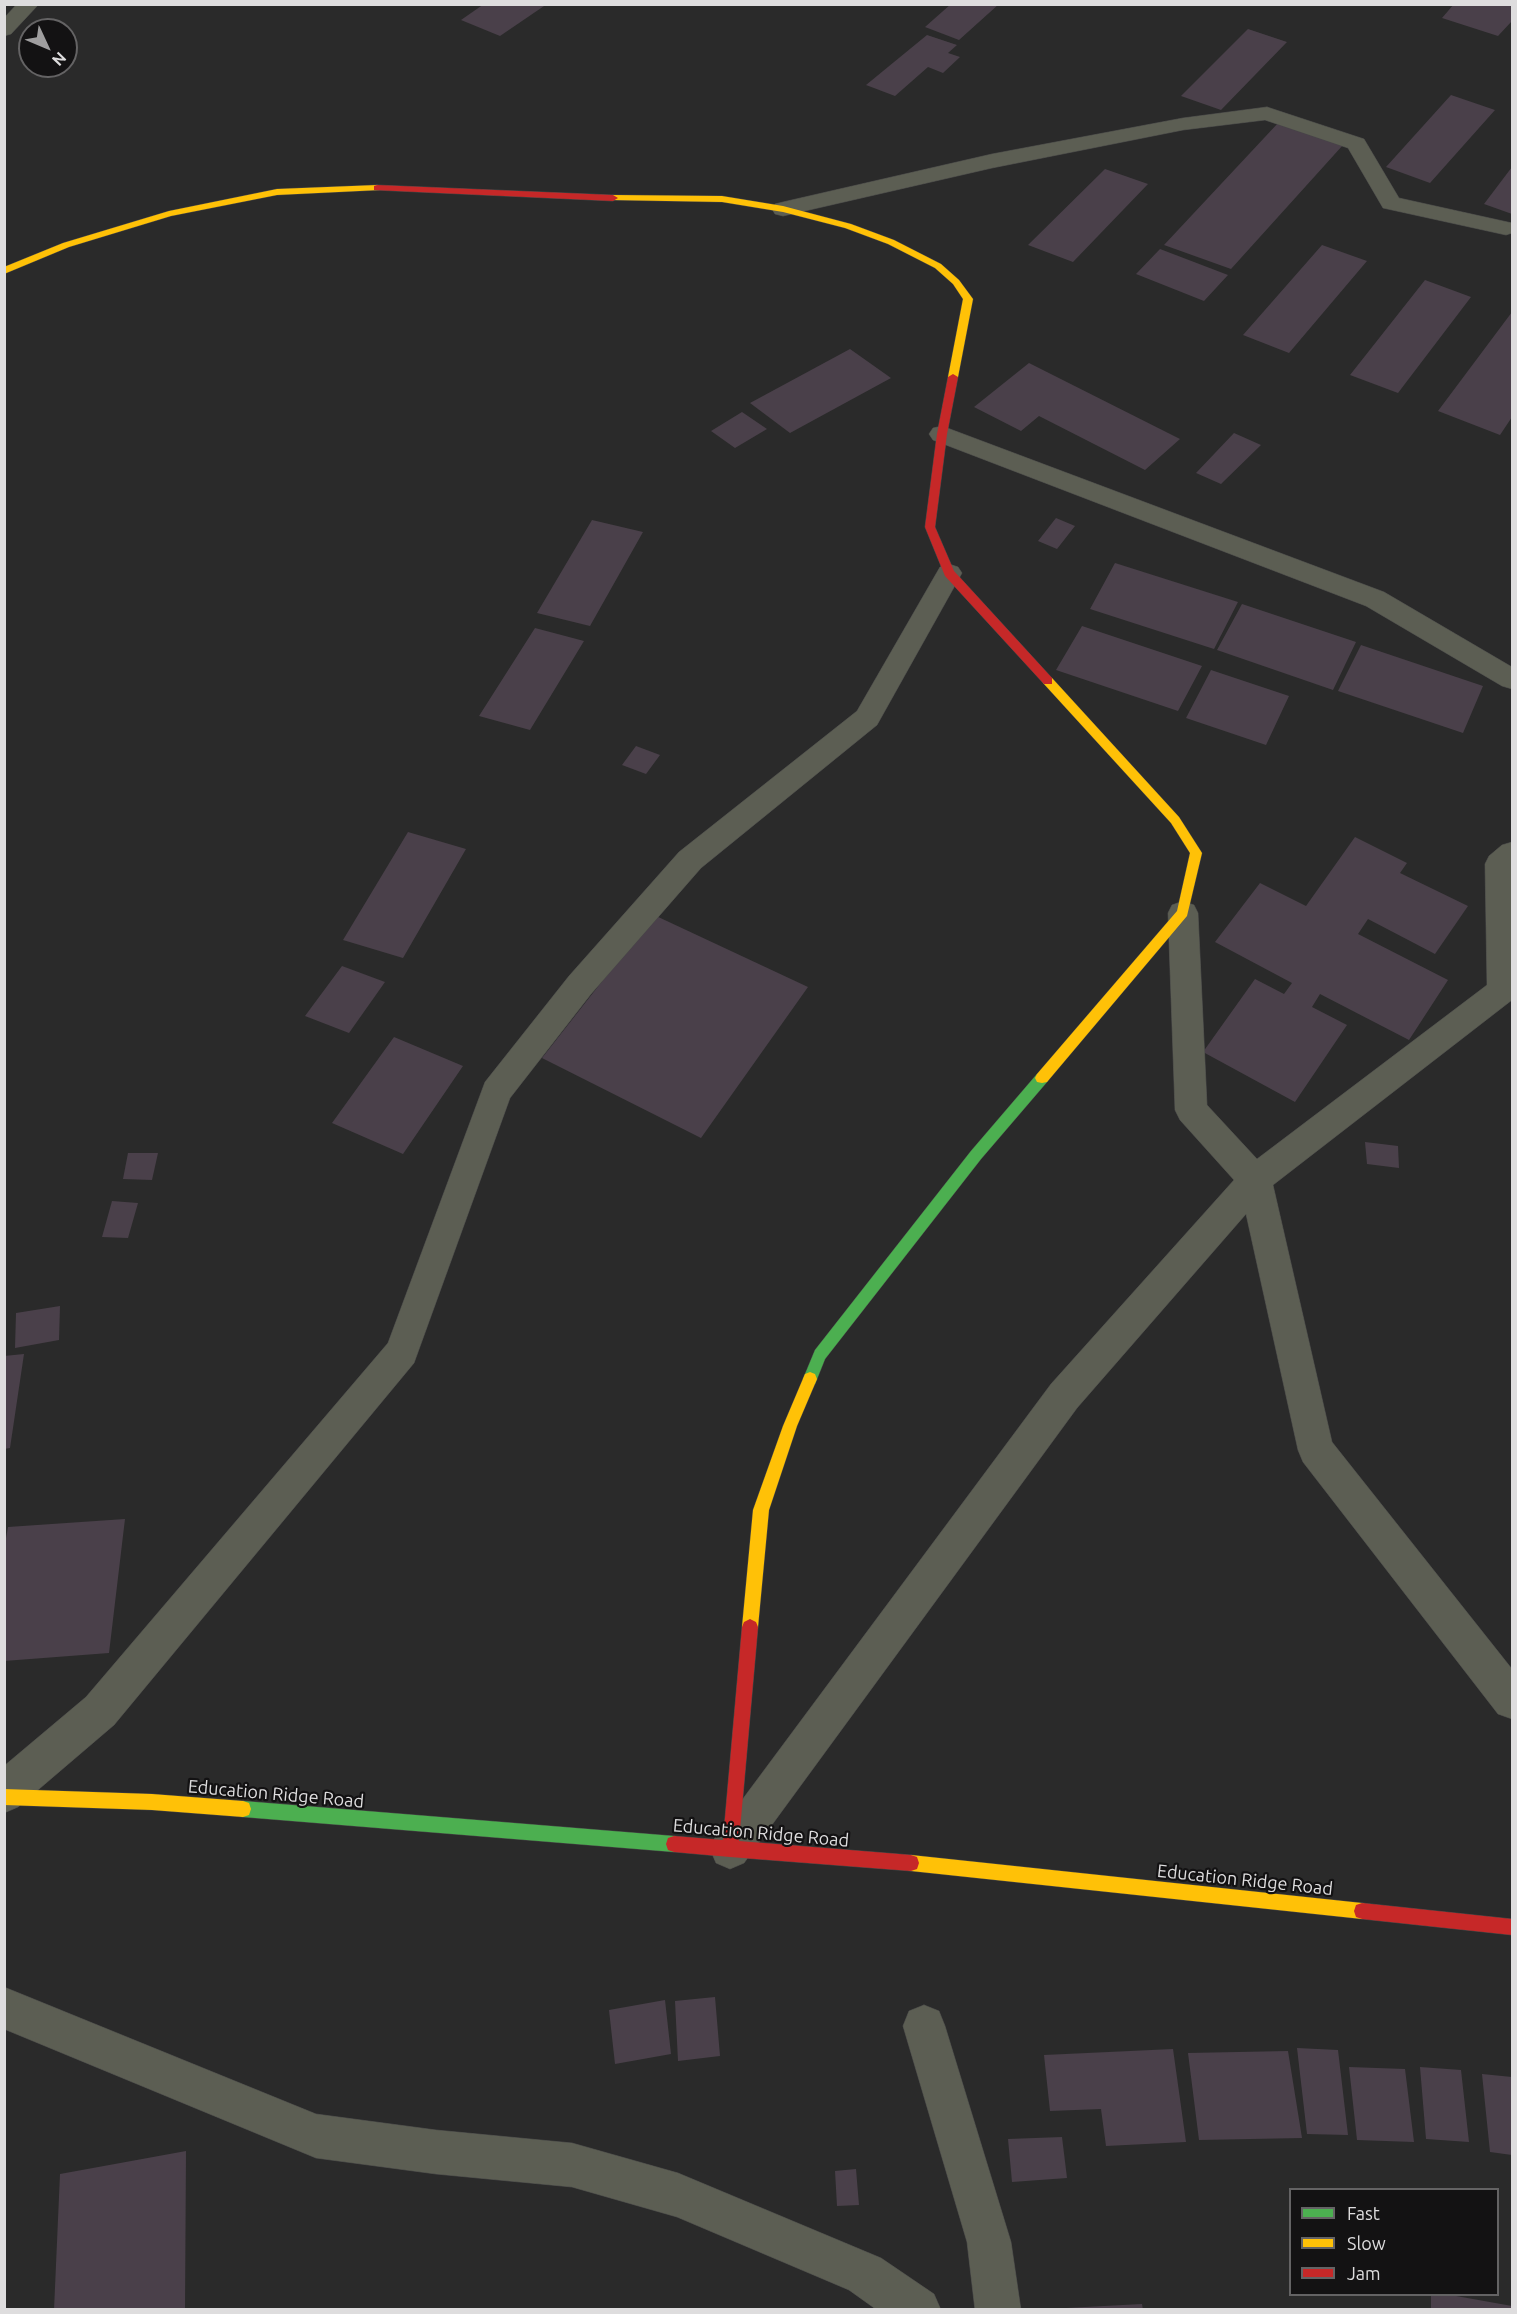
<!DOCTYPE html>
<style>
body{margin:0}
#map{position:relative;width:1517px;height:2314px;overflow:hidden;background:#2a2a2a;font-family:Ubuntu,sans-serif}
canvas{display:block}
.frame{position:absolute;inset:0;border:6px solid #deddde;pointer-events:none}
.legend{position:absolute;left:1289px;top:2188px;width:210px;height:108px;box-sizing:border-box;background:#131213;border:2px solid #646364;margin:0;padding:8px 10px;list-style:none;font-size:18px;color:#deddde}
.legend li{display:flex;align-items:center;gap:12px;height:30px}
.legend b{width:30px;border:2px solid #646364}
.north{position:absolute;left:18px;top:18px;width:60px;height:60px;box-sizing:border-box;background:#131213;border:2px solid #646364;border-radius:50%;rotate:134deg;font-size:16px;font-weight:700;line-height:24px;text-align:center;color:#deddde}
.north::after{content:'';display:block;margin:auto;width:21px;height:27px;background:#9f9e9f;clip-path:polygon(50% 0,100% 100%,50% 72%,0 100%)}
</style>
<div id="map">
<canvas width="1517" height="2314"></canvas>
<div class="frame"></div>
<ul class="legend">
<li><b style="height:8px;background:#4caf50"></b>Fast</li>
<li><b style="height:8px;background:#ffc107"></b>Slow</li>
<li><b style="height:8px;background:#c62828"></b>Jam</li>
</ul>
<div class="north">N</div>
</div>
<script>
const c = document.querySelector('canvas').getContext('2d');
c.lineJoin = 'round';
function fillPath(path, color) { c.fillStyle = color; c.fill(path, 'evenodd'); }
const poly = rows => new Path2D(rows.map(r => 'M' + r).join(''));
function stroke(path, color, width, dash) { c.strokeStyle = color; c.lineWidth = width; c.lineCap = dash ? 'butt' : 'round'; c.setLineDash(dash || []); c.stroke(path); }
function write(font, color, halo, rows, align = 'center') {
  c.font = font + ' Ubuntu,sans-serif'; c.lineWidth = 4.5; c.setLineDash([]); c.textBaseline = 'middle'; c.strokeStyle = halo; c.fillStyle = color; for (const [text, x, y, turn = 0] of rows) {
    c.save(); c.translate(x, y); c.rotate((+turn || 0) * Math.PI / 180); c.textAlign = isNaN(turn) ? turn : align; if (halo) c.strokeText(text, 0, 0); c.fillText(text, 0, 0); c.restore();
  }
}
fillPath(poly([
 [484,4,547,4,500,36,461,20],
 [951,4,999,4,959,40,925,27],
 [1454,4,1512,4,1512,21,1498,36,1442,18],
 [1248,29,1287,42,1221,110,1181,96],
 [927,35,957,45,948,53,960,57,943,73,928,67,895,96,866,85],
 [1451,95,1495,110,1430,183,1386,167],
 [1279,122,1343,145,1231,269,1164,245],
 [1512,167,1512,214,1484,204],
 [1105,169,1148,184,1073,262,1028,245],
 [1322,245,1367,261,1289,353,1243,335],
 [1160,249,1228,275,1204,301,1136,274],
 [1425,280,1471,297,1398,393,1350,375],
 [1512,312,1512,417,1500,435,1438,411],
 [850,349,891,378,790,433,750,403],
 [1029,363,1180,439,1145,470,1039,416,1021,431,974,407],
 [742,412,767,429,735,448,711,431],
 [1234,433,1261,445,1221,484,1196,473],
 [1056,518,1075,526,1057,549,1038,541],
 [592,520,643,532,590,626,537,613],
 [1115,563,1238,602,1214,649,1090,609],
 [1242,604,1356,642,1333,690,1217,650],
 [1082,626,1202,666,1178,711,1056,670],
 [535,628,584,641,530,730,479,716],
 [1361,645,1483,686,1463,733,1338,691],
 [1211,670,1289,696,1266,745,1186,718],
 [636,746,660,755,646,774,622,765],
 [408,832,466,849,403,958,343,940],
 [1355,837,1407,863,1400,873,1468,906,1435,954,1368,919,1358,934,1448,980,1409,1040,1320,994,1312,1007,1347,1025,1295,1102,1203,1052,1255,979,1284,994,1292,983,1215,942,1260,883,1306,906],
 [654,915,808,987,701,1138,542,1058],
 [342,966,385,982,349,1033,305,1016],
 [394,1037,463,1066,403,1154,332,1123],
 [1365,1142,1398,1146,1399,1168,1367,1164],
 [128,1153,158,1153,152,1180,123,1179],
 [112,1201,138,1203,128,1238,102,1237],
 [60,1306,59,1340,15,1348,16,1313],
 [24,1354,10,1448,4,1449,4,1356],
 [125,1519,109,1653,4,1661,4,1549,8,1527],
 [715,1997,720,2056,678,2061,675,2001],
 [665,2000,671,2054,615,2064,609,2010],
 [1297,2048,1338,2050,1348,2135,1307,2134],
 [1173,2049,1186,2142,1106,2146,1101,2109,1050,2111,1044,2055],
 [1288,2051,1302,2138,1199,2140,1188,2053],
 [1349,2067,1405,2069,1414,2142,1357,2140],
 [1420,2067,1461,2070,1469,2142,1426,2139],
 [1482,2074,1512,2077,1512,2155,1490,2152],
 [1062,2137,1067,2178,1012,2182,1008,2139],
 [186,2151,185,2310,54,2310,60,2174],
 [856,2169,859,2205,837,2206,835,2171],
 [1431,2294,1445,2294,1512,2306,1512,2310,1431,2310],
 [1142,2304,1143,2310,1066,2310,1066,2308]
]), '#4a404a');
const street = poly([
 [17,4,39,4,11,34,4,36,4,18,17,4],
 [1267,107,1364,139,1399,198,1512,223,1512,233,1506,235,1383,208,1348,148,1265,120,1183,130,992,168,783,216,775,214,772,209,775,204,783,202,992,154,1183,118,1267,107],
 [942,426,1384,592,1512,667,1512,689,1502,686,1366,606,933,440,929,434,933,428,942,426],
 [949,564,958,567,962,573,877,725,701,868,591,994,510,1098,414,1363,114,1725,18,1807,4,1813,4,1766,86,1697,388,1343,485,1082,569,976,679,852,857,711,940,567,949,564],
 [1512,842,1512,1000,1273,1185,1332,1442,1512,1669,1512,1719,1498,1714,1303,1462,1298,1450,1246,1214,1077,1408,744,1863,730,1869,716,1863,710,1849,716,1835,1051,1384,1234,1180,1180,1120,1175,1110,1168,913,1172,905,1183,901,1194,905,1198,913,1207,1105,1257,1159,1487,985,1485,864,1489,856,1502,845,1512,842],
 [4,1987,316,2114,436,2130,572,2143,678,2173,881,2258,934,2294,941,2310,877,2310,849,2290,677,2217,572,2187,436,2174,316,2158,4,2029,4,1987],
 [924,2005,939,2011,945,2026,1011,2242,1021,2310,975,2310,967,2242,903,2026,909,2011,924,2005]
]);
const fast = poly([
 [1042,1073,1047,1074,1049,1078,1047,1082,981,1159,825,1359,815,1384,810,1386,805,1384,803,1379,815,1350,971,1151,1037,1074,1042,1073],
 [243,1801,674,1836,680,1838,682,1844,680,1850,674,1852,243,1817,237,1815,235,1809,237,1803,243,1801]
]);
const slow = poly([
 [377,185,382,188,380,190,277,195,171,216,69,247,4,274,4,267,63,243,169,211,277,189,377,185],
 [613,195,722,196,783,206,851,224,894,240,941,264,959,280,973,299,958,377,953,380,948,377,963,299,953,284,935,268,888,244,845,228,783,212,722,202,610,200,610,196,613,195],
 [1048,677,1052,678,1179,817,1202,853,1187,916,1047,1082,1042,1083,1037,1082,1035,1078,1037,1074,1177,911,1190,853,1171,823,1044,684,1042,681,1048,677],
 [810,1372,815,1374,817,1379,797,1426,769,1510,758,1627,756,1632,750,1635,744,1632,742,1627,753,1510,783,1426,805,1374,810,1372],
 [4,1789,152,1794,243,1801,249,1803,251,1809,249,1815,243,1817,152,1810,4,1805,4,1789],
 [911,1855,1362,1903,1368,1905,1370,1911,1368,1917,1362,1919,911,1871,905,1869,903,1863,905,1857,911,1855]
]);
const jam = poly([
 [377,185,613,195,618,198,613,201,374,190,374,186,377,185],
 [953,374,958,377,947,434,935,527,954,571,1052,678,1052,684,1044,684,945,576,925,527,937,434,948,377,953,374],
 [750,1619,756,1622,758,1627,739,1841,911,1855,917,1857,919,1863,917,1869,911,1871,730,1857,674,1852,668,1850,666,1844,668,1838,674,1836,723,1840,742,1627,744,1622,750,1619],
 [1362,1903,1512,1919,1512,1935,1362,1919,1356,1917,1354,1911,1356,1905,1362,1903]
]);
stroke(street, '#474747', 1);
stroke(fast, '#474747', 1);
stroke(slow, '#474747', 1);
stroke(jam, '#474747', 1);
fillPath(street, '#5c5e53');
fillPath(fast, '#4caf50');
fillPath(slow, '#ffc107');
fillPath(jam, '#c62828');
write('18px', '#deddde', '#131213', [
 ["Education Ridge Road",276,1794,5],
 ["Education Ridge Road",761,1833,5],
 ["Education Ridge Road",1245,1880,6]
]);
</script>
